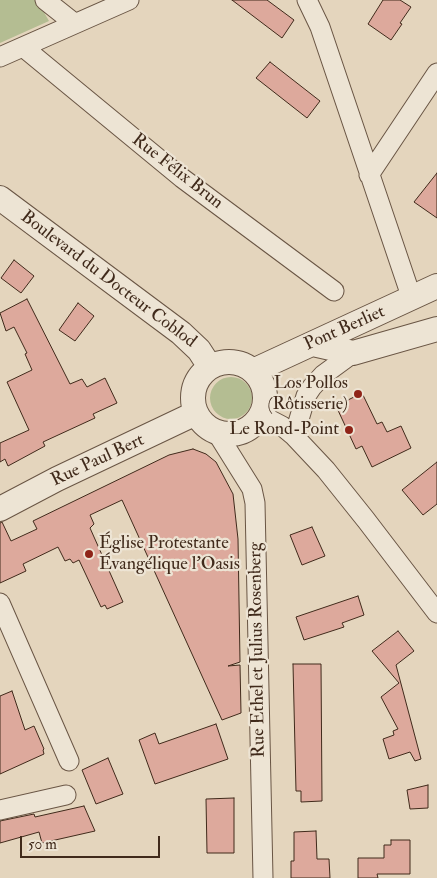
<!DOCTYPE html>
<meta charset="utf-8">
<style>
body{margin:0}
#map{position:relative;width:437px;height:878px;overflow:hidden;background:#e4d5bd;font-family:"IM FELL Double Pica",serif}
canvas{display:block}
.scale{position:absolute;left:20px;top:836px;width:140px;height:22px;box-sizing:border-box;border:2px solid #402a1b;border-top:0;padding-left:6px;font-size:15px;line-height:18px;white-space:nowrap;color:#402a1b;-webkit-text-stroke:4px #ede4d4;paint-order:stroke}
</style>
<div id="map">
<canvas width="437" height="878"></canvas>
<div class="scale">50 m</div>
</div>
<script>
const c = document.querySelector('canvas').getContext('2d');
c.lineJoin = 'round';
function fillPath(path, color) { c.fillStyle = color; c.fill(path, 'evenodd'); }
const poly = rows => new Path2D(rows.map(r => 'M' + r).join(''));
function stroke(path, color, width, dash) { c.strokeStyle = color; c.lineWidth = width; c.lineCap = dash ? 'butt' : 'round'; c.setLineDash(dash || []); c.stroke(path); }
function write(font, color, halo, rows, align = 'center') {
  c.font = font + ' "IM FELL Double Pica",serif'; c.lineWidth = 4.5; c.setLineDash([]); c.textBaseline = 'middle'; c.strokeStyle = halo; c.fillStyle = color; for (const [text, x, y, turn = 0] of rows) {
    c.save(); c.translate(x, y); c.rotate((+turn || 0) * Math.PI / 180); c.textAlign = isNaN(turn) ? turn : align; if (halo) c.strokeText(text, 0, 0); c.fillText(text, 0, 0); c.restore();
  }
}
fillPath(poly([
 [0,0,37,0,49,21,0,43],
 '210 398a21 21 0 1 1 42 0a21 21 0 1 1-42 0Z'
]), '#b4bd92');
const building = poly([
 [232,0,267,0,294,20,282,38,232,0],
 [383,0,400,0,411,7,400,23,402,24,391,40,368,24,383,0],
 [270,62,320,101,307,118,256,78,270,62],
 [437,173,437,218,414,202,437,173],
 [14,260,34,276,21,293,1,278,14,260],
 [27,299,70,384,82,379,87,387,105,378,117,403,93,414,95,418,43,442,45,446,8,466,5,459,0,462,0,443,29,430,7,382,32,370,25,354,27,353,14,327,6,331,0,313,27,299],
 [78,303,94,316,75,341,59,330,78,303],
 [362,393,377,424,382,422,387,432,401,426,411,448,372,467,362,446,356,449,336,406,362,393],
 [193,449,206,454,216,462,233,494,238,539,240,662,228,666,240,665,241,713,222,720,122,500,90,515,94,524,90,528,123,602,107,609,105,605,101,607,79,560,73,563,70,559,65,561,58,547,23,564,26,571,0,583,0,523,2,522,11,541,37,529,33,521,169,455,193,449],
 [437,462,437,504,423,515,402,490,437,462],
 [312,527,325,556,302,565,290,535,312,527],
 [358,596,364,615,342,623,344,627,304,640,296,617,358,596],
 [398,631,414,651,396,665,421,759,415,761,410,752,389,759,383,739,394,735,393,731,398,729,381,697,399,683,372,651,398,631],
 [293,664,321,664,322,801,301,802,301,791,296,791,293,664],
 [12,691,25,730,34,726,44,749,43,750,44,754,0,774,0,696,12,691],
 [216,724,228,759,155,784,139,740,155,733,159,744,216,724],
 [108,758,123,794,96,804,82,770,108,758],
 [428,785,428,808,410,809,407,790,428,785],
 [234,798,234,853,207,853,206,799,234,798],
 [84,806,95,831,42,843,39,832,0,843,0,821,34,814,35,817,84,806],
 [316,831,317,859,329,859,330,878,291,878,291,861,294,861,294,832,316,831],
 [391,840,410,840,410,874,377,874,378,878,358,878,358,858,384,858,384,845,391,845,391,840]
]);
fillPath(building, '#dda99c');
stroke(building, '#402a1b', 1);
const minor = poly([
 [45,0,74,23],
 [307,0,320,27,412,299],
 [23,47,182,178,334,291],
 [0,57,129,0],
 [369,175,437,73],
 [261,415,282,426,294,436,326,470,366,520,437,613],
 [217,433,252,489,255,503,263,878],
 [294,436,306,396,312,387,323,375,353,353],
 [0,603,69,761],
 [0,810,66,795]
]);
const tertiary = poly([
 [0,198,181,333,199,350,210,367],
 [313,344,353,353,437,329],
 '193 398a36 36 0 1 1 72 0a36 36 0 1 1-72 0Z',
 [253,371,437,286],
 [0,509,57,479,196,413]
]);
stroke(minor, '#695544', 21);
stroke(tertiary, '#695544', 26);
stroke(minor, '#ede4d4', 19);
stroke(tertiary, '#ede4d4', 24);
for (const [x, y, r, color] of [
 [358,394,5,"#8f2418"],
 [349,430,5,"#8f2418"],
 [89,554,5,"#8f2418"]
]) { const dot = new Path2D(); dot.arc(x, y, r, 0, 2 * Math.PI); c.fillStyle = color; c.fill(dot); stroke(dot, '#ede4d4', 2); }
write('18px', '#402a1b', '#ede4d4', [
 ["Rue Félix Brun",177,172,38],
 ["Boulevard du Docteur Coblod",108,280,37],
 ["Pont Berliet",345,329,-24],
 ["Rue Paul Bert",98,461,-25],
 ["Rue Ethel et Julius Rosenberg",258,650,-91]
]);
write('18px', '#402a1b', '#ede4d4', [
 ["Los Pollos",348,384],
 ["(Rôtisserie)",348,405],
 ["Le Rond-Point",339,430],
 ["Église Protestante",99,544,"left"],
 ["Évangélique l’Oasis",99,565,"left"]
], 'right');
</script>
